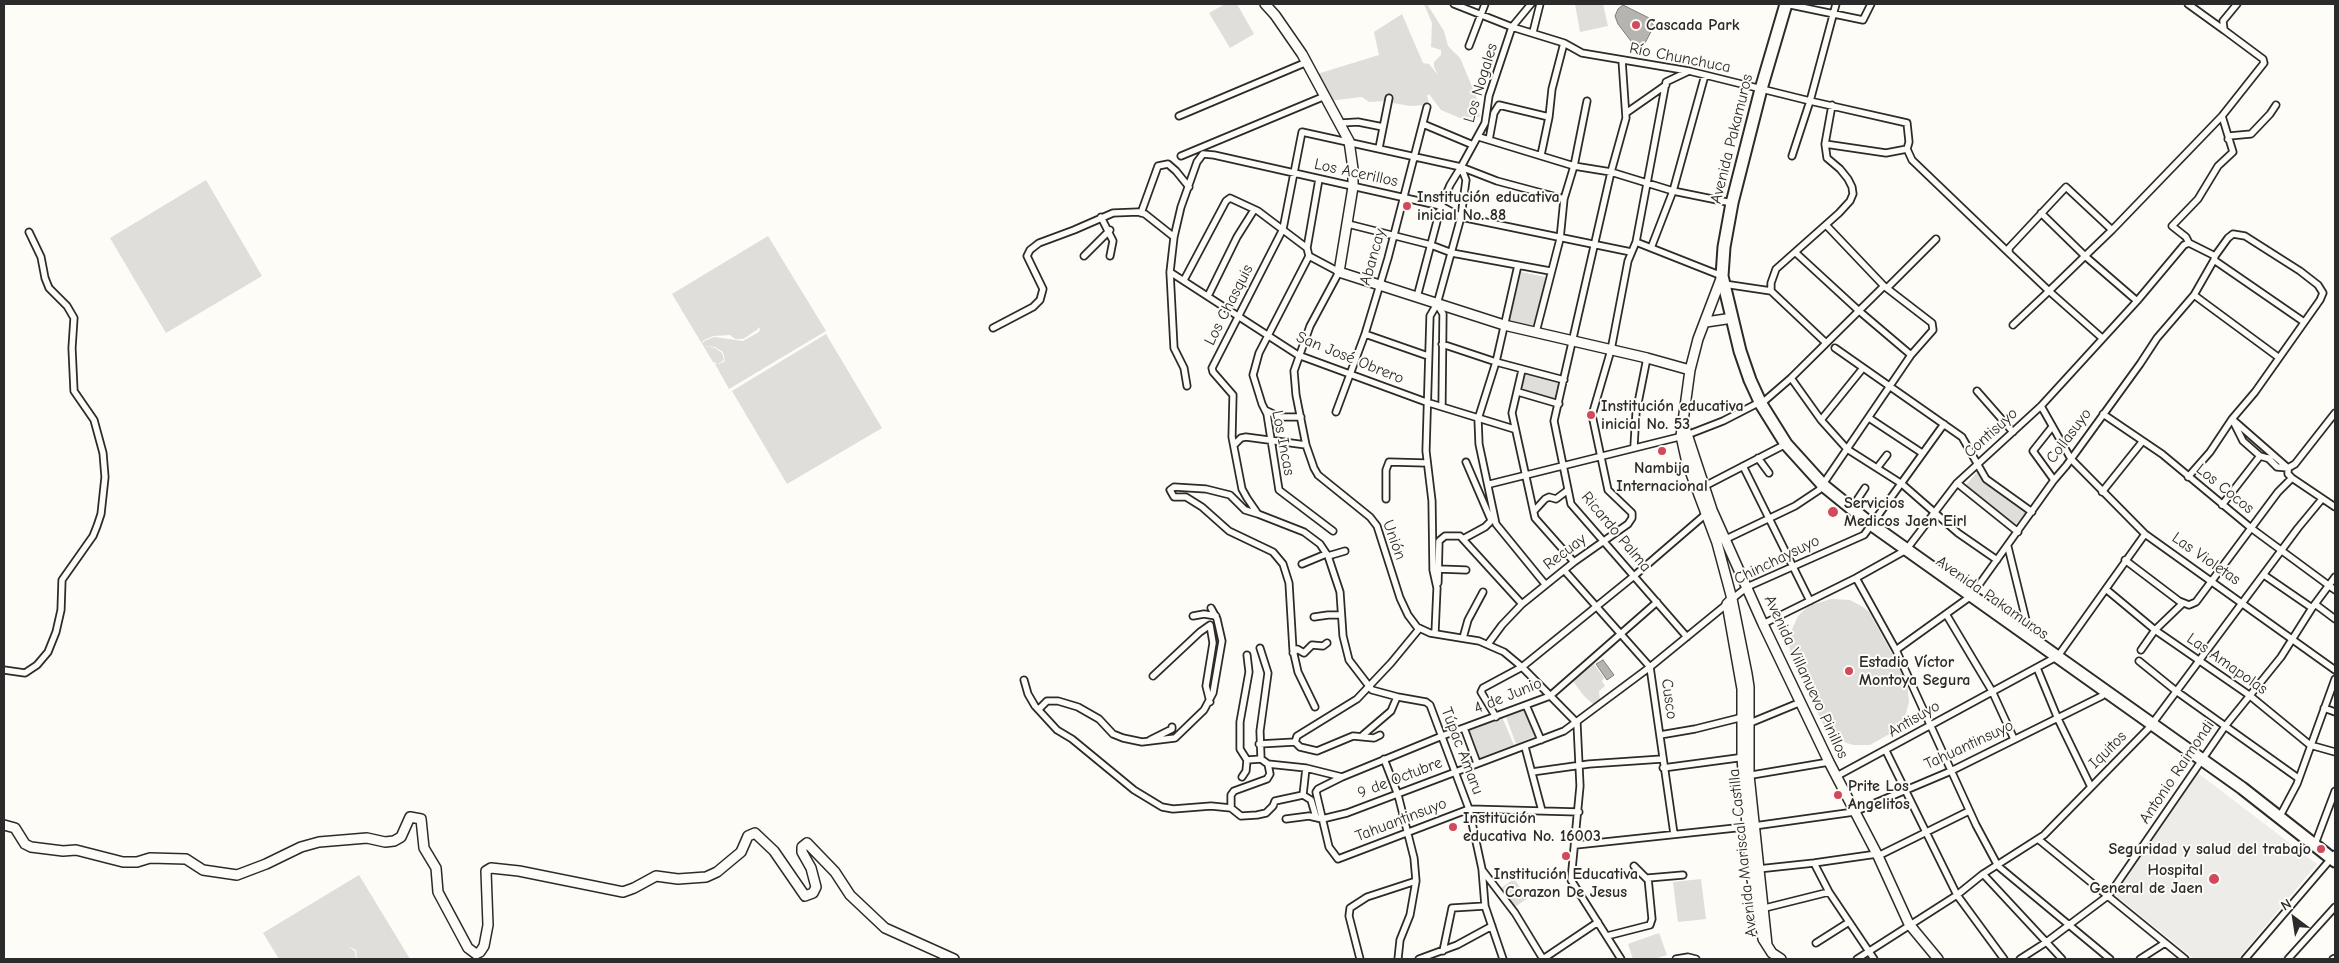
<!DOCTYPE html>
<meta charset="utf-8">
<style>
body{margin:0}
#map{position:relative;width:2339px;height:963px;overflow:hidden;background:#fdfcf7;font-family:"Comic Neue",sans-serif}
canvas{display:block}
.frame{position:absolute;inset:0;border:5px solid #2b2b2b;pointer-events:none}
.north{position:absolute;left:2269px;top:893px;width:50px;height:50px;-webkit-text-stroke:4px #fdfcf7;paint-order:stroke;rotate:329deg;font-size:14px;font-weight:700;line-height:20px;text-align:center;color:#2b2b2b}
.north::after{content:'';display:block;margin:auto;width:18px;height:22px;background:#2b2b2b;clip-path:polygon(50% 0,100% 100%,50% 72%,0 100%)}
</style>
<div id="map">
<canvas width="2339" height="963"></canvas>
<div class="frame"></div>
<div class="north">N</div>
</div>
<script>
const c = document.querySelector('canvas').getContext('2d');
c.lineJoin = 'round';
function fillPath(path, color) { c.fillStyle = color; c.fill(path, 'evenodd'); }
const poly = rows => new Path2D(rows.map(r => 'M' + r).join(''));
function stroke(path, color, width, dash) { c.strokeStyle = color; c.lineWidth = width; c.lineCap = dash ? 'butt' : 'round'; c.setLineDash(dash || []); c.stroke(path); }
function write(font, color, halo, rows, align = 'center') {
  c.font = font + ' "Comic Neue",sans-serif'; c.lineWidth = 4; c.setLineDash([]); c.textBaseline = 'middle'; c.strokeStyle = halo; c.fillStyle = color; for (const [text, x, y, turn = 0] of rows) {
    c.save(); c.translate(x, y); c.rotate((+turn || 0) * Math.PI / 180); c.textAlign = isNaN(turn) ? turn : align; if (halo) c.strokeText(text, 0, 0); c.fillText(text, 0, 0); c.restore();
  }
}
fillPath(poly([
 [2198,773,2317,864,2238,959,2194,959,2114,894]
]), '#edece8');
fillPath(poly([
 [1225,4,1237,4,1254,34,1230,48,1209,13],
 [1424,4,1427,4,1444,31,1448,46,1460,58,1476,96,1480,117,1460,118,1441,110,1429,94,1427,96,1429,102,1426,105,1410,106,1393,103,1390,97,1386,101,1369,102,1362,97,1328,101,1314,75,1379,55,1374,32,1402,14,1423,63,1429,64,1438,75,1434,67,1434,62,1441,55,1441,50,1431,47,1432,23],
 [1575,4,1603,4,1608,26,1580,32],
 [206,180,262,276,166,333,110,238],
 [768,236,826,331,729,389,715,364,719,364,725,361,723,352,715,347,705,346,715,348,722,353,724,360,718,364,713,362,672,294],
 [758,327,760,329,759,332,743,341,714,337,704,341,703,343,702,342,704,340,713,336,730,335,735,339,743,339,758,329],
 [1521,272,1546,277,1536,326,1533,327,1510,323,1510,320],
 [826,334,882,428,787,484,732,391],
 [1523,373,1560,382,1556,399,1520,390],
 [1977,472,2026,512,2015,526,1965,486],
 [1831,599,1850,600,1863,607,1869,612,1907,681,1909,702,1905,717,1893,732,1870,745,1853,745,1844,742,1824,726,1790,653,1789,636,1798,616,1808,606],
 [1594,664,1604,678,1602,681,1605,686,1599,691,1600,701,1594,705,1584,696,1572,680],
 [1525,710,1535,736,1516,744,1506,717],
 [1502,717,1514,745,1479,758,1468,730],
 [359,875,410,959,357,959,356,950,347,946,355,951,356,959,279,959,263,933],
 [1514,879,1528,898,1515,907,1501,888],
 [1701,879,1706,919,1678,922,1673,882],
 [1659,933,1667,955,1654,959,1633,959,1628,944]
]), '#dfdeda');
const water = poly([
 [1623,5,1649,18,1654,26,1645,43,1634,45,1618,24,1615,16,1618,9,1623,5],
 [1603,660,1614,675,1607,680,1596,664,1603,660]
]);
fillPath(water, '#b5b4b1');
stroke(water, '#7e7d7b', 1);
const street = poly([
 [1454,4,1512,27,1564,43,1582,53,1689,71,1810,101,1907,123,1909,142,1907,149,1886,153,1825,144],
 [1786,4,1863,20,1871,4],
 [2188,4,2224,30],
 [1533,32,1540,4],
 [1469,46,1485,4],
 [1622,60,1626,118,1611,172,1554,421,1571,504,1687,637],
 [1626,113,1666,85],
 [1179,116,1307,62],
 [1341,123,1358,122,1383,127],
 [1423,124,1473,145],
 [1479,137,1574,166,1611,172,1673,191,1732,203],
 [2228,139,2229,136,2251,134,2270,114,2276,105],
 [1489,140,1494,113,1499,105,1549,117],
 [1379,148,1389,98],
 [1907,149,1912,160,2009,253],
 [1541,155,1549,117,1552,89,1564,43],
 [1181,156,1325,96],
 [1792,156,1810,101,1836,4],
 [1141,213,1158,166,1168,164,1176,171,1189,187],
 [2041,213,2085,256,2049,291,2102,338],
 [1101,217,1113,241,1110,256],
 [1348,224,1431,245,1452,253,1550,271],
 [2112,230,2222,116],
 [1636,242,1722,276],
 [2189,243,2186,237,2172,226,2198,199,2218,166,2233,152,2222,116,2264,63,2263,59,2224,30,2223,21,2237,4],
 [1307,248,1319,179],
 [1651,248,1673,191,1705,75],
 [1796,253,1858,310,1911,355],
 [1084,256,1110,230],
 [1309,256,1259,353,1253,375,1262,404,1267,414,1279,490,1333,531],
 [2214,260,2304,322],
 [1518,265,1496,362,1478,419,1479,444,1496,524,1545,584],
 [1170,272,1298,355,1426,402,1514,429],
 [1184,280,1226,201,1230,198,1258,211,1307,248,1309,256,1339,272,1310,326,1294,371,1296,395,1306,445,1314,468,1318,475,1370,517,1377,526,1400,598,1408,615,1417,627,1430,633,1479,641,1504,652,1522,667,1577,723],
 [1724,284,1771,291],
 [1887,288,1936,239],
 [2194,295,2278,357],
 [1208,296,1237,237,1254,210],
 [1417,297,1441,206,1450,185,1461,167],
 [1437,304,1443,314,1442,406],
 [2013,325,2049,291,2009,253,2009,248,2066,187,2112,230,2085,256,2137,301],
 [993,328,1033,307,1040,300,1043,289,1027,256,1030,250,1039,243,1074,230,1113,213,1138,212,1145,214,1174,237],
 [1536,332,1560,239,1564,199,1574,166,1587,101],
 [1365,334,1428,356],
 [1825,342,1771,291,1771,283,1776,269,1839,213,1850,201,1853,194,1852,187,1848,179,1840,169,1827,158,1825,144,1832,105],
 [1442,344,1496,362,1564,380],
 [1835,348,1962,437,1986,479,2032,512],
 [1522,370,1512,413,1535,518,1574,562],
 [1791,378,1821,420,1847,449,1902,484,1958,533,1997,560],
 [1187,386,1184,368,1174,348,1170,272,1174,237,1181,207,1197,162,1203,154,1214,155,1441,206,1461,217,1631,252],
 [1977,391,2013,432],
 [1518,392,1559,404],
 [1761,404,1791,378,1884,286,1826,225],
 [2041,406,2071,459,2145,534,2335,670],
 [1265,410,1280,417,1301,417],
 [1336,412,1365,334,1388,258,1427,107],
 [2103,414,2162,454,2251,528,2335,590],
 [1869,418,1922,453],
 [2232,419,2288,468,2288,474,2292,478,2335,507],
 [1821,420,1863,368],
 [2234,423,2243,441,2260,456],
 [2052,427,2033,451,2054,480],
 [1235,444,1241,438,1246,437,1306,445],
 [1634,446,1636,413,1647,358],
 [1758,458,1769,473],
 [2268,458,2277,467,2288,468,2295,464,2335,413],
 [1466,462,1491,520],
 [1743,466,1810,601],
 [1877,468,1887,455],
 [1957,483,2018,532],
 [1490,484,1687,435,1723,421,1760,402],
 [1701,488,1786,444],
 [2102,492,2142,442],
 [1386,499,1386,470,1389,462,1426,463],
 [2222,505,2260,456,2270,459],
 [1851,509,1865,488],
 [1534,511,1545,499,1549,497,1556,499,1568,490],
 [1258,514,1245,510,1230,495,1206,489,1174,487,1170,490,1174,497,1186,497,1202,507,1229,531,1273,552,1283,564,1289,583,1293,650,1298,672,1315,707],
 [1463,539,1485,527,1493,519],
 [1724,540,1795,506,1819,490,1911,355,1933,330,1932,323,1884,286],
 [2008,547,2026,620,2026,635],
 [1328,556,1345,551],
 [2125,560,2179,601,2189,605,2196,602,2278,492,2292,478],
 [1302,564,1326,554],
 [1439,569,1466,570],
 [1564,570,1650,667,1674,834],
 [2264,575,2312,608],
 [1856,578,1896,650,1976,825,1998,866,2110,959],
 [1438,583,1439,541,1445,536,1460,536,1522,604],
 [2107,590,2155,630,2249,695,2310,745,2335,752],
 [1732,599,1747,587,1864,535,1944,424],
 [2315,604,2335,619],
 [1946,614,1992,691,2014,739],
 [1193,616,1204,614,1216,616],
 [1314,617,1328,615,1341,615],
 [1763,624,1856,578,1906,550,1957,483,2041,406,2137,301,2184,245,2189,243,2215,256],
 [1435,633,1437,588,1433,570,1432,501,1426,451,1430,316,1437,304,1461,217,1466,180,1461,167,1485,123,1489,96,1512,27,1531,4],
 [1463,638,1468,620,1483,592],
 [1488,644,1502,625,1522,604,1574,562,1628,524,1632,518,1632,513,1608,490,1592,415,1611,350,1628,261,1636,242,1666,82,1689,71],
 [1260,648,1268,673,1260,731,1261,759],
 [1896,650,1971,596,2054,480,2066,466,2140,364,2157,338,2194,295,2214,260,2215,256,2228,238,2233,234,2245,236,2300,271,2318,285,2323,293,2320,300,2255,392,2232,419,2210,452,2188,477],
 [2141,650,2155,630,2182,604],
 [1293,653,1297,649,1304,653,1312,645,1323,646,1327,643],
 [2139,661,2176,691,2298,778],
 [2037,668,2058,719,2091,787],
 [4,670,25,673,37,665,48,652,56,632,61,610,62,580,93,536,97,526,101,514,105,477,103,453,94,420,74,391,72,348,74,318,67,306,49,288,45,278,41,257,29,232],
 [1153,676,1200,632,1210,625,1213,643,1206,686,1210,702],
 [1024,680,1028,694,1035,706,1057,730,1072,739,1134,790,1162,807,1173,809,1211,806,1231,808,1241,816,1257,815,1266,813,1273,806,1275,801,1303,795,1311,800,1316,817],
 [1526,705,1541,740],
 [2324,708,2335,712],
 [1039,709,1047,701,1058,701,1078,707,1099,719,1113,734,1123,738,1142,742,1175,738,1204,710,1213,693,1222,641,1217,619,1211,608],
 [1496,717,1481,692,1483,688,1522,667,1634,576,1707,513],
 [1577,723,1580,786,1571,880,1621,959],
 [1464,728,1477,763],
 [1363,735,1391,711,1397,697],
 [1380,735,1374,738,1353,736,1317,751,1300,747,1295,742,1297,736,1357,699,1391,663,1419,629],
 [1660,735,1695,729,1743,717,1750,723,1801,702],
 [1150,740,1172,729,1172,727],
 [1259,744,1295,742],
 [1525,747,1542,811],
 [1886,751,1957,895,2004,959],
 [1384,759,1398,795,1414,858,1416,881,1410,915,1400,940,1398,959],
 [1268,764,1306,768,1342,777],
 [1663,768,1745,757],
 [1532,772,1589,764,1662,759],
 [1746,776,1829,762],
 [1837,776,2058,656,2145,534],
 [1242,777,1246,771,1247,760],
 [1303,795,1306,768],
 [1231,808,1231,795,1234,791,1267,779,1270,774,1268,764,1261,759,1247,760,1240,749,1240,722,1249,672,1247,655],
 [1579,812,1469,809,1338,859,1329,847,1316,792,1318,789,1342,777,1442,736,1550,696,1657,602],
 [2280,816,2297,784,2335,679],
 [1286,819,1309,816,1322,819,1347,813,1564,731,1650,667,1727,604],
 [2038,839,2185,959],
 [2315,844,2335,791],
 [1576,845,1754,826,1854,812,1951,771,2102,696],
 [1878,856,1969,811],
 [1814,863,1829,892,1874,959],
 [1634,866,1647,879],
 [1758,869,1814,863,1877,854],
 [1483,871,1515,913,1543,959],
 [1983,874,2062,959],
 [1761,909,1829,892],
 [1607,936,1650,925,1652,919,1648,878,1683,875],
 [1816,943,1849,922],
 [1443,951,1452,908,1485,906],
 [1360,959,1349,916,1350,908,1367,897,1416,881],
 [1419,959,1457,945,1492,926],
 [1503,959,1485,906,1482,869,1469,809,1430,705,1426,702,1398,697,1372,690,1349,660,1343,636,1340,592,1328,556,1320,544,1304,532,1258,514,1247,498,1242,489,1232,437,1233,395,1213,372,1212,368,1283,229,1302,132,1461,167,1497,181,1564,199],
 [1543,959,1598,922],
 [1676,959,1688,957,1696,959],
 [1857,959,1957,895,1983,874,2044,835,2149,728,2298,528,2322,499],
 [2020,959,2045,943,2109,895,2226,725,2281,657,2312,608,2335,577],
 [2140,959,2165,943],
 [2245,959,2335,854],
 [2288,959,2335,907],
 [2333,959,2335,958]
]);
const secondary = poly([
 [1265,4,1275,15,1302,54,1349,141,1353,169,1353,187,1339,272,1504,325,1647,358,1690,370],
 [1722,276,1698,339,1690,370,1681,436,1687,463,1717,543,1732,599,1747,674,1749,687,1749,775,1767,945],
 [1706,322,1726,319],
 [1684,425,1712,510,1763,624,1829,762,1878,856,1909,924,1938,959],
 [1732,599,1727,604,1742,689,1742,757,1750,869,1763,939,1772,953,1781,959],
 [4,825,15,828,25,844,31,847,63,851,76,850,123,862,137,862,150,858,186,859,203,870,237,875,266,864,301,847,319,842,367,838,385,842,394,841,401,837,410,817,421,819,424,848,436,868,438,892,468,948,476,954,480,952,484,946,488,925,486,871,491,868,519,871,623,892,634,888,656,876,678,879,706,877,717,872,741,852,748,836,755,833,774,851,805,896,813,893,816,887,811,868,802,852,802,847,807,843,835,872,850,895,885,928,954,959]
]);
const highway = poly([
 [1786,4,1761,89,1732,203,1724,247,1722,276,1740,351,1750,380,1761,404,1786,444,1824,486,1872,525,2242,788,2335,861]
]);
stroke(street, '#2b2b2b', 9);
stroke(secondary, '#2b2b2b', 12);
stroke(highway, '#2b2b2b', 15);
stroke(street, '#fdfcf7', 5.5);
stroke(secondary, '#fdfcf7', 9);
stroke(highway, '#fdfcf7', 11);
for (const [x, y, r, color] of [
 [1636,25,5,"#d1495b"],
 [1407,206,5,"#d1495b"],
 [1591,415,5,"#d1495b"],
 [1662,451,5,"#d1495b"],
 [1833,512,6,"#d1495b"],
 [1849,671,5,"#d1495b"],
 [1838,795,5,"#d1495b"],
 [1453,827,5,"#d1495b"],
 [2321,849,5,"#d1495b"],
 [1566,856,5,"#d1495b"],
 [2214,879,6,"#d1495b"]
]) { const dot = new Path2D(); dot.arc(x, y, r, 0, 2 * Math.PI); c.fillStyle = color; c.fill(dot); stroke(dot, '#fdfcf7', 2); }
write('bold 16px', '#2b2b2b', '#fdfcf7', [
 ["Cascada Park",1646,25],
 ["Institución educativa",1417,197],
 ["inicial No. 88",1417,215],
 ["Institución educativa",1601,406],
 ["inicial No. 53",1601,424],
 ["Nambija",1662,468,"center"],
 ["Internacional",1662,486,"center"],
 ["Servicios",1844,503],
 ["Medicos Jaen Eirl",1844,521],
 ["Estadio Víctor",1859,662],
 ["Montoya Segura",1859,680],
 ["Prite Los",1848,786],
 ["Angelitos",1848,804],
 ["Institución",1463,818],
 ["educativa No. 16003",1463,836],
 ["Seguridad y salud del trabajo",2311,849,"right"],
 ["Hospital",2203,870,"right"],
 ["General de Jaen",2203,888,"right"],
 ["Institución Educativa",1566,874,"center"],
 ["Corazon De Jesus",1566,892,"center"]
], 'left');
write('16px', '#2b2b2b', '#fdfcf7', [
 ["Río Chunchuca",1680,58,11],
 ["Los Nogales",1481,83,-73],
 ["Avenida Pakamuros",1732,139,-76],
 ["Los Acerillos",1356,173,12],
 ["Abancay",1373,257,-74],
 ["Los Chasquis",1229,305,-63],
 ["San José Obrero",1350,358,22],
 ["Contisuyo",1991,433,-42],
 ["Collasuyo",2069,436,-53],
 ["Los Incas",1283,443,79],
 ["Los Cocos",2225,489,39],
 ["Ricardo Palma",1616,532,50],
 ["Unión",1394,540,70],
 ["Recuay",1565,552,-37],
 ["Las Violetas",2206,559,35],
 ["Chinchaysuyo",1777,560,-26],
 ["Avenida Pakamuros",1992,598,35],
 ["Las Amapolas",2227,664,35],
 ["Avenida Villanuevo Pinillos",1806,677,65],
 ["4 de Junio",1508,696,-22],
 ["Cusco",1669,699,82],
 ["Antisuyo",1914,719,-30],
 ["Tahuantinsuyo",1969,745,-25],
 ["Iquitos",2108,750,-45],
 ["Túpac Amaru",1462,751,69],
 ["Antonio Raimondi",2177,772,-56],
 ["9 de Octubre",1400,778,-21],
 ["Tahuantinsuyo",1401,820,-21],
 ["Avenida Mariscal Castilla",1743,853,-96]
]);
</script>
